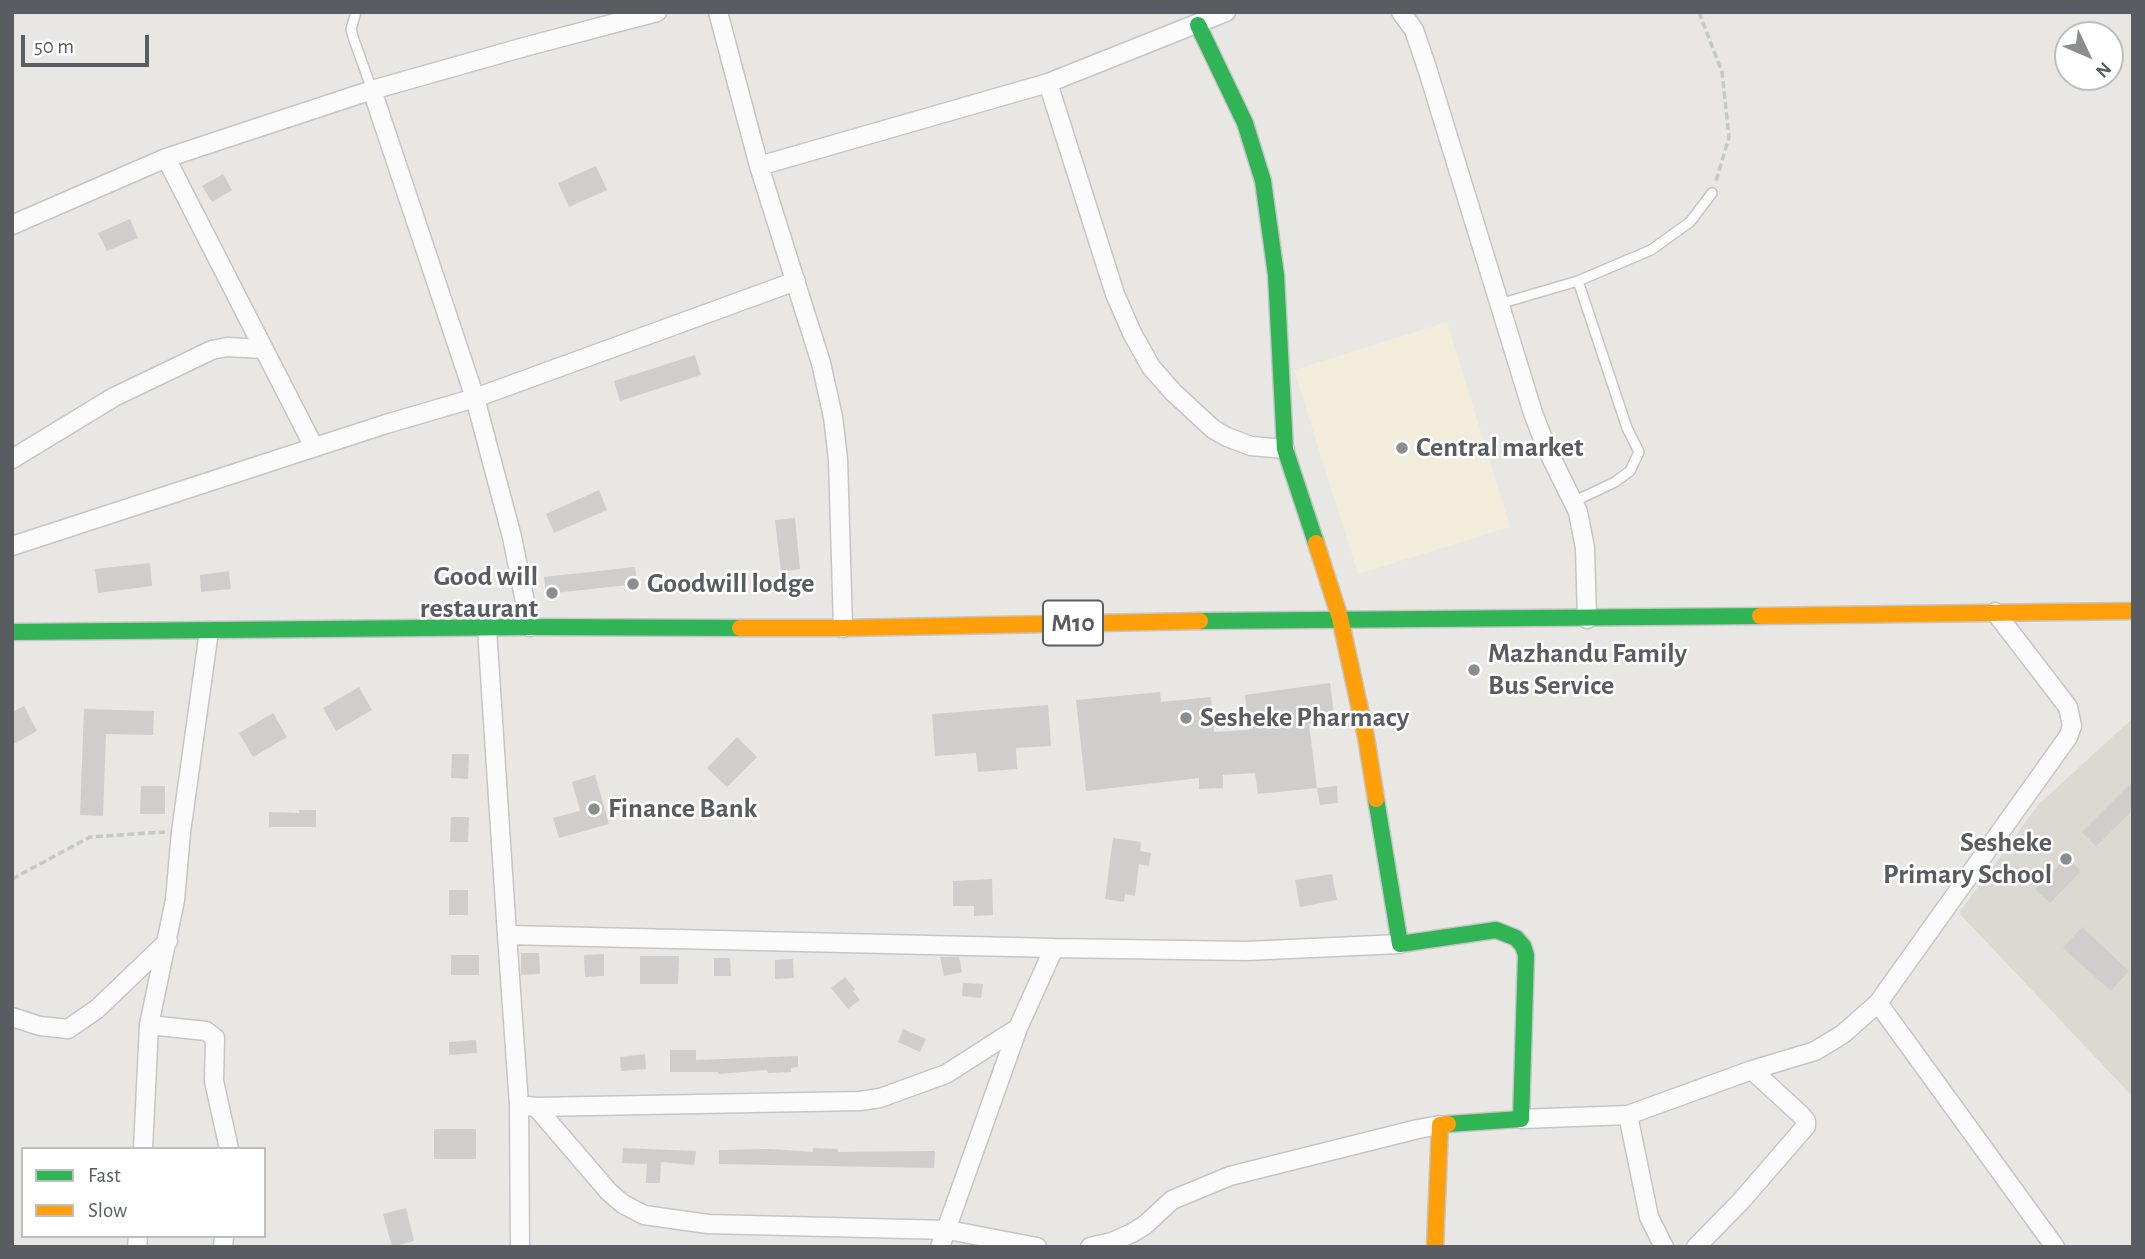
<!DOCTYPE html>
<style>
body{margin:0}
#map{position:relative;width:2145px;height:1259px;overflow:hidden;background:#e8e7e3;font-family:"Alegreya Sans",sans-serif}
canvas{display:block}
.frame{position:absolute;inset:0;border:14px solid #595c60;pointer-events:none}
.legend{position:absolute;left:21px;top:1147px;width:245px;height:91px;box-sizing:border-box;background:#fff;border:2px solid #bdbebf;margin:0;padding:9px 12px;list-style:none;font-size:21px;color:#595c60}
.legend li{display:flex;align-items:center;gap:14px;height:35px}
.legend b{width:35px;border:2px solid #bdbebf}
.north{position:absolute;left:2054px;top:21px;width:70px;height:70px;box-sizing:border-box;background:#fff;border:2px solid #bdbebf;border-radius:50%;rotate:134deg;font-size:19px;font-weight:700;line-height:28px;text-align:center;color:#595c60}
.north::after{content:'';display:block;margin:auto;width:24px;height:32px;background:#8b8d8e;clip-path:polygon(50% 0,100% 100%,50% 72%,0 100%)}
.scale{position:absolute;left:21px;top:35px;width:128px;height:32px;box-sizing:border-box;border:4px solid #595c60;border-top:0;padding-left:9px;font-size:21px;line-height:24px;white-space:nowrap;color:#595c60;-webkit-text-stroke:5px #fff;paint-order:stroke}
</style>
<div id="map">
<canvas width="2145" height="1259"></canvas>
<div class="frame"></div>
<ul class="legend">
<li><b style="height:9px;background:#30b455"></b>Fast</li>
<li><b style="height:9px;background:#ff9f0a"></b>Slow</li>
</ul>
<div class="north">N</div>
<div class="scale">50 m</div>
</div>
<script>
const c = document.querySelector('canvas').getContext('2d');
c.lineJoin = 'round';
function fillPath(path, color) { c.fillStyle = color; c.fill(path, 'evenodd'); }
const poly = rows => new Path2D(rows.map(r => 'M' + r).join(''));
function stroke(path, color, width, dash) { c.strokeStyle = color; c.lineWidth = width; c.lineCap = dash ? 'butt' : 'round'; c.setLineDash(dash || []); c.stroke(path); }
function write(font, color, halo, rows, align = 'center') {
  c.font = font + ' "Alegreya Sans",sans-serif'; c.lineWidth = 5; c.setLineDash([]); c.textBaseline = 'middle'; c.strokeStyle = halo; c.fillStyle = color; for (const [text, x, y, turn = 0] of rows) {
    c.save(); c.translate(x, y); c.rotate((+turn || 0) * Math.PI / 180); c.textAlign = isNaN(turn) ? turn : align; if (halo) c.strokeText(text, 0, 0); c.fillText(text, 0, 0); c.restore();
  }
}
fillPath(poly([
 [1447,322,1510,527,1358,574,1294,370]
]), '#f2ecdb');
fillPath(poly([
 [2133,718,2133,1097,1959,913,2038,805]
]), '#dcd9d2');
fillPath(poly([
 [596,166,607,190,569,207,558,183],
 [223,174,232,190,212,202,202,186],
 [130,219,138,238,107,251,98,233],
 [695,355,701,375,620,401,614,381],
 [599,490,607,510,554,533,546,514],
 [795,518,800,569,781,572,775,520],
 [150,563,152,586,98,593,95,569],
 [635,567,637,584,546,594,544,577],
 [229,571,231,589,201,592,200,575],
 [1330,683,1335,721,1309,724,1317,788,1258,794,1255,773,1223,775,1223,788,1199,789,1199,778,1086,791,1076,700,1160,692,1161,702,1211,697,1214,732,1249,730,1245,695],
 [359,687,372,710,336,731,323,708],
 [1048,705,1051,746,1016,748,1017,769,978,772,976,753,935,756,932,714],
 [24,706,37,731,12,745,12,712],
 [84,709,154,711,153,735,106,734,103,816,80,815],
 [273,713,287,737,253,757,239,733],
 [737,737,757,757,727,787,707,768],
 [452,754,469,754,468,779,451,778],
 [595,775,609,824,559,838,553,818,580,811,572,782],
 [2133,781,2133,810,2096,846,2082,832],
 [141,786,165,786,165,814,140,814],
 [1337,786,1338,803,1320,805,1317,788],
 [299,810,316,810,316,827,269,827,269,812,299,813],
 [451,817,469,817,468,842,450,842],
 [1113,838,1141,842,1140,851,1151,853,1149,866,1139,864,1135,896,1125,894,1124,902,1105,899],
 [2067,857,2081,871,2050,903,2035,889],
 [1332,874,1337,900,1300,907,1295,880],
 [992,879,993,915,974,916,974,906,953,906,953,881],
 [449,890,468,890,468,915,449,915],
 [2082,927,2129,971,2111,991,2063,948],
 [521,953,539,953,540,974,521,975],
 [604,954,604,976,585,977,584,955],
 [451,955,479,955,479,975,451,975],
 [640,956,679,956,678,984,640,984],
 [940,957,959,957,962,972,944,976],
 [714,958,730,958,731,976,714,976],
 [793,959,794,978,775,979,775,960],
 [845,977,855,989,853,991,860,1000,848,1009,831,988],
 [963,983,983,984,981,998,962,996],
 [903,1029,926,1039,920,1052,898,1042],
 [476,1040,477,1053,449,1055,449,1042],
 [670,1050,696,1050,696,1060,798,1056,798,1067,791,1068,791,1072,768,1073,767,1070,718,1074,718,1072,670,1072],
 [645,1054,646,1069,621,1071,620,1057],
 [434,1129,476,1129,476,1159,434,1159],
 [623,1148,696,1151,694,1165,661,1162,660,1183,646,1183,647,1164,622,1163],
 [813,1148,838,1149,838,1152,935,1151,934,1168,719,1164,719,1150,770,1149,813,1152],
 [406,1208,414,1241,392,1247,383,1214]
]), '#cfcecc');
const lane = poly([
 [356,12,351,29,353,37,372,90],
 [1499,304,1578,281,1651,250,1690,222,1712,193],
 [1575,501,1615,482,1630,471,1639,452,1627,428,1578,281]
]);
const street = poly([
 [718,12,759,166,821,363,833,417,838,459,843,628],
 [1401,12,1414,30,1427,68,1533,413,1546,447,1578,512,1585,548,1587,619],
 [1048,83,1115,294,1132,333,1151,367,1173,392,1213,429,1227,437,1251,446,1285,449],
 [372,90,475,398,512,537,530,627],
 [166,158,314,447],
 [759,166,1048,83,1226,12],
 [12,225,166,158,372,90,528,46,657,12],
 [12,459,114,397,212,350,227,347,264,349],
 [12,546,386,424,475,398,796,281],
 [487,629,507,935,1054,948,1018,1028,940,1247],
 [209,631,181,832,175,900,149,1025,206,1031,215,1038,214,1081,229,1149],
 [507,935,519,1105,520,1247],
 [1054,948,1246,951,1400,944],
 [1878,1003,2055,1247],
 [12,1017,40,1026,68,1029,97,1009,168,941],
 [519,1105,536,1107,860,1101,880,1098,946,1074,1018,1028],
 [536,1107,609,1192,623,1204,644,1215,708,1224,948,1230,1037,1247],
 [1628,1115,1649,1217,1664,1247],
 [1521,1119,1628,1115,1752,1070,1815,1051,1843,1034,1878,1003,2068,737,2072,726,2068,707,1995,612],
 [143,1149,149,1025],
 [137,1247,138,1236],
 [223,1247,224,1236],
 [1090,1247,1112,1242,1132,1233,1145,1225,1172,1200,1230,1176,1418,1129,1440,1125],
 [1696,1247,1742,1200,1806,1126,1806,1121,1801,1115,1752,1070]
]);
const fast = poly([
 [1198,25,1245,123,1263,181,1276,275,1285,449,1316,543],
 [1200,621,1760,616],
 [12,632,530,627,740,628],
 [1376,799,1400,944,1496,930,1516,938,1523,946,1526,955,1521,1119,1448,1124]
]);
const slow = poly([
 [1316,543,1340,618,1366,737,1376,799],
 [1760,616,2133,611],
 [740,628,843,628,1200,621],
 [1435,1247,1440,1125,1448,1124]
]);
stroke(lane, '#c5c5c5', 12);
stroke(street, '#c5c5c5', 21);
stroke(fast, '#c5c5c5', 19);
stroke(slow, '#c5c5c5', 19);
stroke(poly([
 [1699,12,1722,72,1729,137,1716,181],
 [12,879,90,837,165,832]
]), '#c4c9c6', 3.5, [7, 3.5]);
stroke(lane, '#fcfbfb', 9);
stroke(street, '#fcfbfb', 18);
stroke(fast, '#30b455', 16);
stroke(slow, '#ff9f0a', 16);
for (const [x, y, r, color] of [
 [1402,448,7,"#8b8d8e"],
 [633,584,7,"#8b8d8e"],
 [552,593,7,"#8b8d8e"],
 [1474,670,7,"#8b8d8e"],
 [1186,718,7,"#8b8d8e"],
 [594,809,7,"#8b8d8e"],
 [2066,859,7,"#8b8d8e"]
]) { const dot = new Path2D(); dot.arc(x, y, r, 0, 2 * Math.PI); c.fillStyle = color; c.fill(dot); stroke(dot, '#fff', 2.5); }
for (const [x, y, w] of [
 [1073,623,60]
]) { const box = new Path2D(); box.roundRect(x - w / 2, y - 22.5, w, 45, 5); c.fillStyle = '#fff'; c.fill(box); stroke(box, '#595c60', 2); }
write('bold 26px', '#595c60', null, [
 ["M10",1073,623]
]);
write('bold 28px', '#595c60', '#fff', [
 ["Central market",1416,448],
 ["Good will",538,577,"right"],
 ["restaurant",538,609,"right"],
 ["Goodwill lodge",647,584],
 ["Mazhandu Family",1488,654],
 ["Bus Service",1488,686],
 ["Sesheke Pharmacy",1200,718],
 ["Finance Bank",608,809],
 ["Sesheke",2052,843,"right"],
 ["Primary School",2052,875,"right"]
], 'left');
</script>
